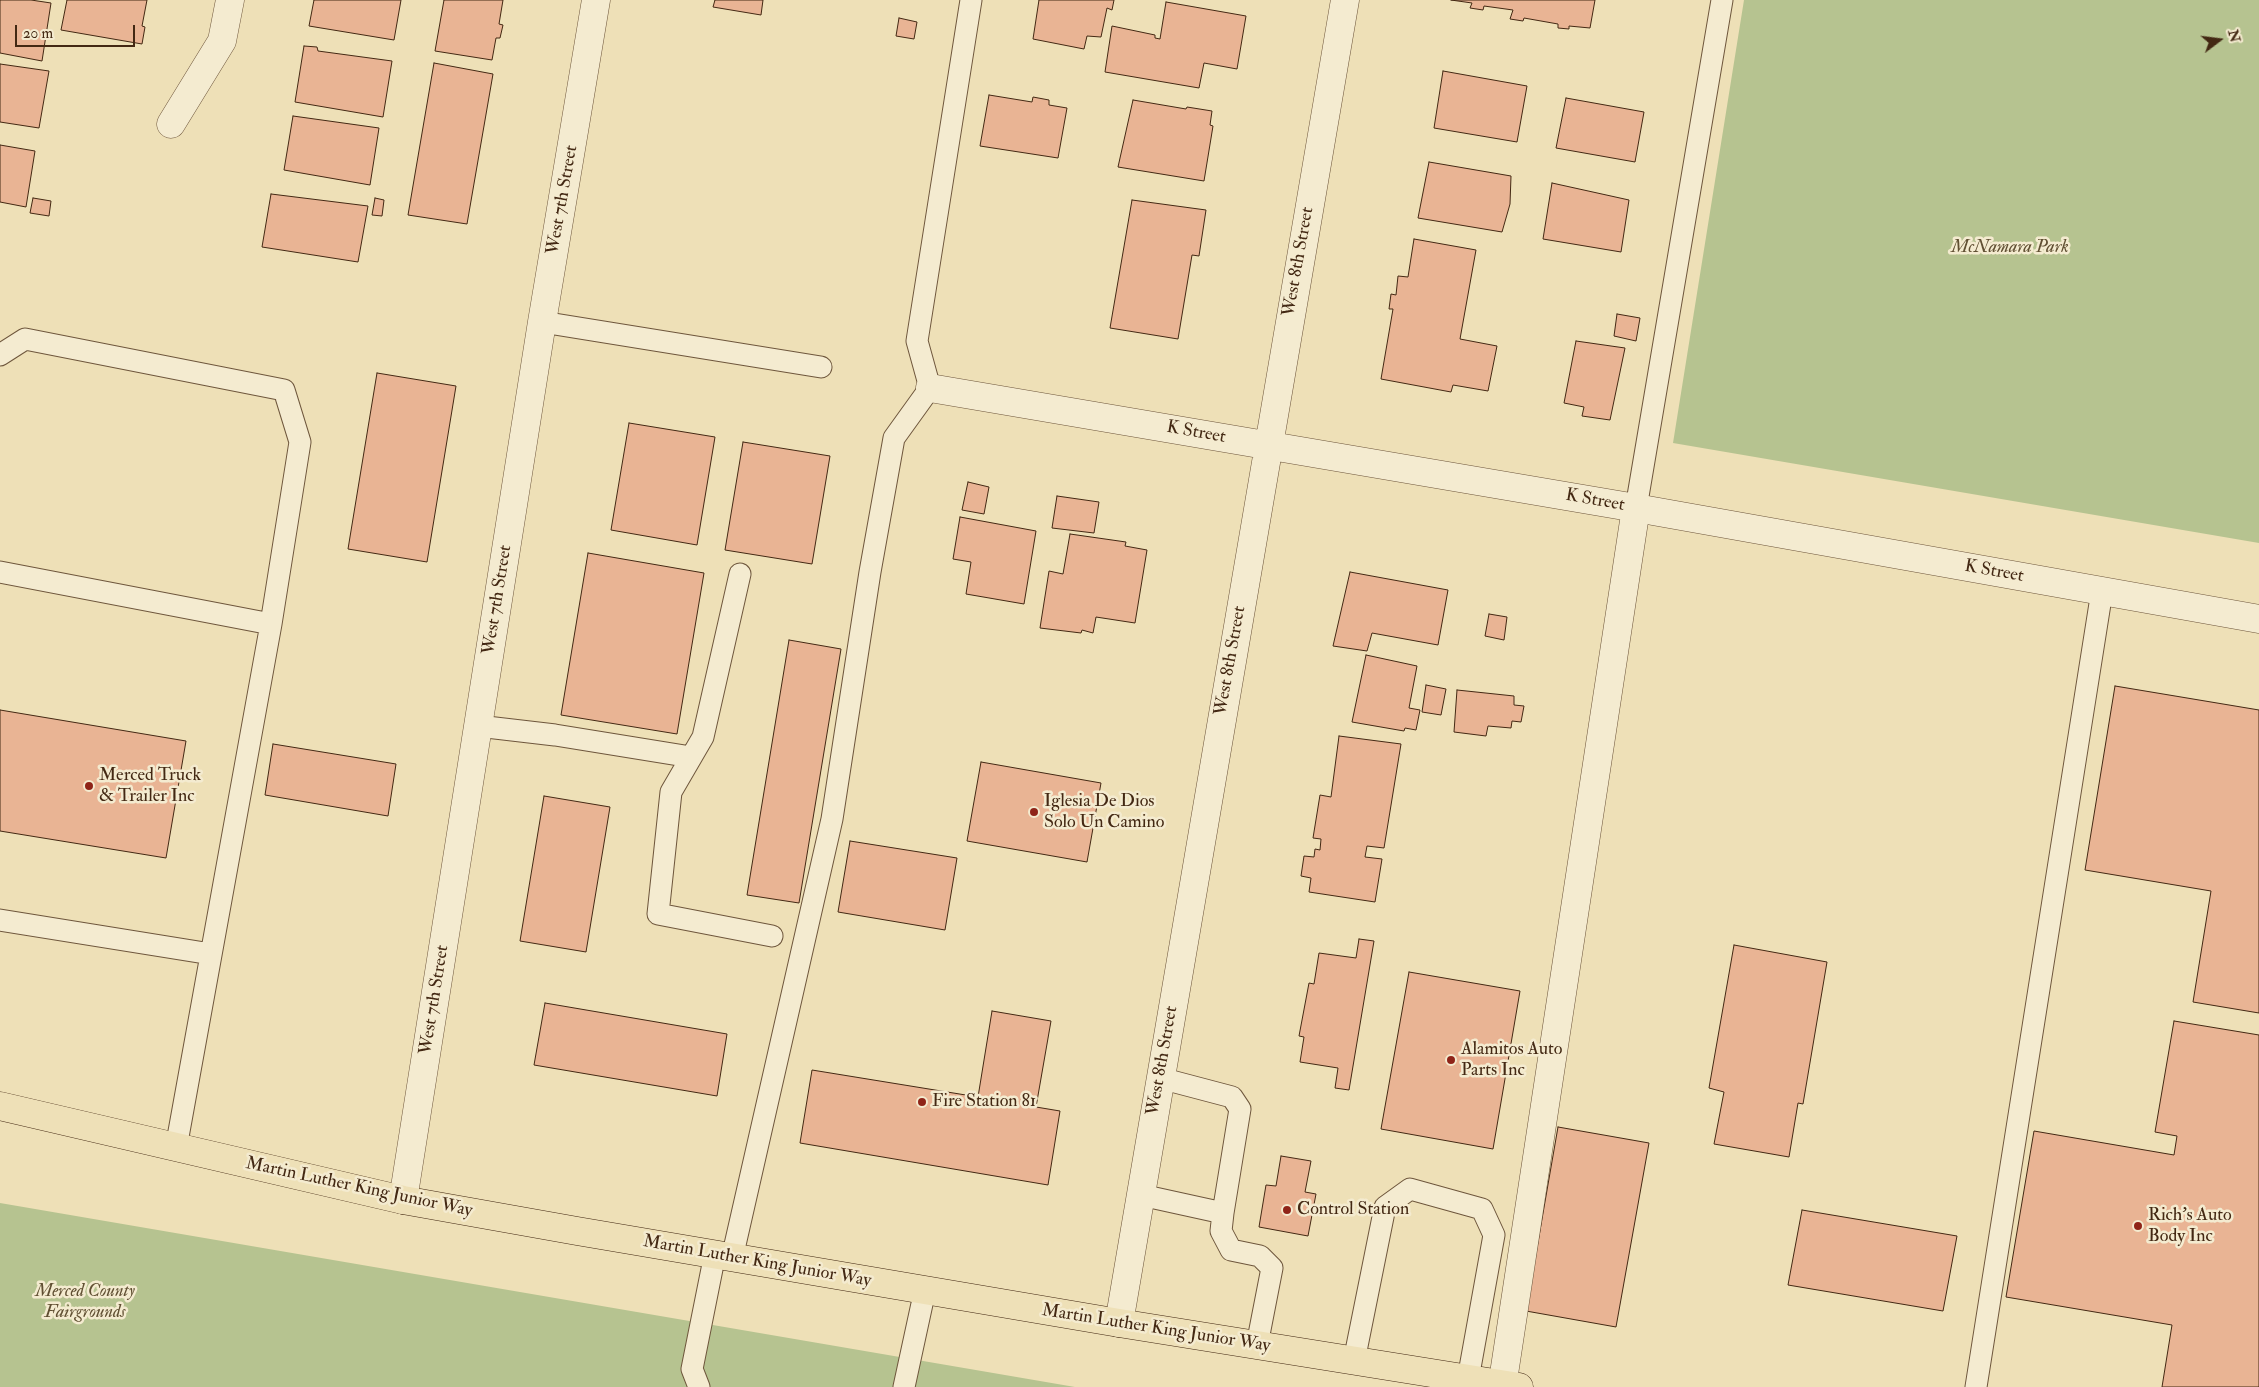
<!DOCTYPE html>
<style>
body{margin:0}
#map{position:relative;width:2259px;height:1387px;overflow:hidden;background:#eee0b7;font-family:"IM FELL Double Pica",serif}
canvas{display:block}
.north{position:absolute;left:2194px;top:15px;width:50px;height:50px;-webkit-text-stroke:4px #f4ebd0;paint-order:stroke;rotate:75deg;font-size:14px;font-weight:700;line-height:20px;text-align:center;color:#432813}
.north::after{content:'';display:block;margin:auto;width:18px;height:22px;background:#432813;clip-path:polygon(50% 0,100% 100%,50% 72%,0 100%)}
.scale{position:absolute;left:15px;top:25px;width:120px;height:22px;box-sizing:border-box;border:2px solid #432813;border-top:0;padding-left:6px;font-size:15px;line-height:18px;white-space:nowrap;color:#432813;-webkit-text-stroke:4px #f4ebd0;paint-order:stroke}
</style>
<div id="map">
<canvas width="2259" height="1387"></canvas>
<div class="north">N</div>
<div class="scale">20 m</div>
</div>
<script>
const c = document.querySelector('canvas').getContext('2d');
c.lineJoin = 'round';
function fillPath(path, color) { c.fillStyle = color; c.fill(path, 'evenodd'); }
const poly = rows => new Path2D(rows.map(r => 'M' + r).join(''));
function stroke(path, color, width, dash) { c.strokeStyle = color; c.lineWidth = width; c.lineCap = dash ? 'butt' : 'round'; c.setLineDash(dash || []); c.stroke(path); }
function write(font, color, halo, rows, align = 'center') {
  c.font = font + ' "IM FELL Double Pica",serif'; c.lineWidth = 5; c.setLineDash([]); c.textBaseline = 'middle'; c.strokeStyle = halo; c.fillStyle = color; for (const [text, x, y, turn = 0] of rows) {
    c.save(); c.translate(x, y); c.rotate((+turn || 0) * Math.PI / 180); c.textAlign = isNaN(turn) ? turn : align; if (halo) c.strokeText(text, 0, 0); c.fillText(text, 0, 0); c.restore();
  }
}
fillPath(poly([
 [1744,0,2259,0,2259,543,1673,443],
 [0,1203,1075,1387,0,1387]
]), '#b6c390');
const building = poly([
 [0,0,31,0,51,3,42,61,0,53,0,0],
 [67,0,147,0,142,26,145,27,142,44,61,30,67,0],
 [314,0,401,0,394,40,309,26,314,0],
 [444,0,503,0,499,24,503,25,500,38,496,38,492,60,435,51,444,0],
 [715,0,763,0,761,15,713,7,715,0],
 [1039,0,1114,0,1112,10,1107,8,1101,37,1087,36,1084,49,1033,39,1039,0],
 [1451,0,1595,0,1590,28,1569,26,1569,29,1558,28,1558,24,1524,18,1523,21,1510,19,1513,10,1484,6,1483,10,1470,8,1472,3,1451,0],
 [1166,2,1246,16,1237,69,1204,63,1199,88,1105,72,1112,26,1155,35,1155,38,1160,39,1166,2],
 [899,18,917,22,914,39,896,36,899,18],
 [304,46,317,47,318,51,392,61,383,117,295,102,304,46],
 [434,63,493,74,467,224,408,215,434,63],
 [0,64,49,71,39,128,0,122,0,64],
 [1443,71,1527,86,1517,142,1434,128,1443,71],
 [989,95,1032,102,1033,97,1049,100,1049,105,1067,108,1058,158,980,146,989,95],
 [1566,98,1644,112,1635,162,1556,148,1566,98],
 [1133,100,1186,109,1187,107,1212,111,1210,125,1213,126,1204,181,1118,167,1133,100],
 [293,116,379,128,370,185,284,170,293,116],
 [0,145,35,151,26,207,0,202,0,145],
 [1429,162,1511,176,1510,204,1502,232,1418,218,1429,162],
 [1552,183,1629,200,1621,252,1543,239,1552,183],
 [271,194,368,206,358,262,262,247,271,194],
 [33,198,51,201,49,216,30,213,33,198],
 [375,198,384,200,382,216,372,215,375,198],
 [1132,200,1206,210,1199,256,1192,255,1178,339,1110,328,1132,200],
 [1414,239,1476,250,1460,339,1497,346,1488,391,1453,385,1451,392,1381,379,1393,309,1389,309,1391,294,1396,295,1398,276,1408,277,1414,239],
 [1617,314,1640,318,1636,341,1614,336,1617,314],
 [1576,341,1625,348,1610,420,1582,416,1584,407,1564,403,1576,341],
 [377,373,456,386,427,562,348,549,377,373],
 [629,423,715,437,697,545,611,530,629,423],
 [743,442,830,456,812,564,725,550,743,442],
 [968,482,989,487,984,514,962,510,968,482],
 [1057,496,1099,502,1094,533,1052,528,1057,496],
 [960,517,1036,531,1024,604,966,594,971,562,953,559,960,517],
 [1070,534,1126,542,1125,546,1147,550,1135,623,1096,617,1093,633,1082,630,1081,633,1040,628,1049,571,1063,574,1070,534],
 [588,553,704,573,677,734,561,715,588,553],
 [1350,572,1448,590,1438,645,1372,633,1367,651,1333,646,1350,572],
 [1489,614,1507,617,1504,640,1485,636,1489,614],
 [789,640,841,649,799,903,747,895,789,640],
 [1366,655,1417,666,1409,708,1420,710,1416,730,1405,728,1404,731,1352,722,1366,655],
 [1426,685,1446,689,1441,715,1422,712,1426,685],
 [2115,686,2259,710,2259,1013,2193,1002,2211,891,2085,870,2115,686],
 [1457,690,1514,696,1514,705,1524,706,1521,722,1512,721,1511,728,1488,726,1486,736,1454,732,1457,690],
 [0,710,186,741,166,858,0,831,0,710],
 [1339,736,1401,744,1384,848,1367,846,1365,857,1382,859,1375,902,1309,892,1311,878,1301,876,1304,856,1314,857,1315,849,1320,850,1321,839,1313,838,1320,795,1331,797,1339,736],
 [273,744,396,764,388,816,265,795,273,744],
 [981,762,1101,783,1087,862,967,841,981,762],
 [544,796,610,807,586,952,520,941,544,796],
 [850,841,957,858,945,930,838,912,850,841],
 [1359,939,1374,941,1349,1090,1335,1088,1338,1068,1300,1062,1304,1037,1299,1036,1309,983,1314,984,1319,953,1356,958,1359,939],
 [1734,945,1827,962,1803,1104,1798,1103,1789,1157,1714,1144,1724,1092,1709,1088,1734,945],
 [1409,972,1520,991,1493,1149,1381,1129,1409,972],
 [545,1003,727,1034,717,1096,534,1065,545,1003],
 [992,1011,1051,1021,1036,1107,1060,1111,1048,1185,800,1143,812,1070,978,1097,992,1011],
 [2174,1021,2259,1035,2259,1387,2162,1387,2172,1325,2006,1297,2034,1131,2174,1155,2177,1136,2155,1132,2174,1021],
 [1558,1127,1649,1143,1616,1327,1526,1311,1558,1127],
 [1281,1156,1311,1161,1305,1192,1316,1194,1308,1236,1259,1227,1266,1185,1276,1186,1281,1156],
 [1802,1210,1957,1236,1943,1311,1788,1285,1802,1210]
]);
fillPath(building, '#e9b494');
stroke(building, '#432813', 1);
const service = poly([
 [542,322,821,367],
 [0,355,25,339,284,390,300,442,271,624,176,1148],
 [1636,508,1722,0],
 [0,572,271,624],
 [740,574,703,737,671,792,658,914,772,936],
 [478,726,555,735,691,757],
 [0,920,211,954],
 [1141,1195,1223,1213,1240,1109,1232,1097,1160,1078],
 [1223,1213,1221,1231,1231,1250,1260,1256,1272,1268,1257,1345],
 [732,1258,832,819,870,572,894,438,930,388,917,341,971,0],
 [1354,1361,1385,1207,1410,1189,1482,1209,1494,1235,1468,1379],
 [699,1387,692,1369,715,1254],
 [904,1387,925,1290],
 [1976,1387,2102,591]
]);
const minor = poly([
 [171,124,222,41,230,0],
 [930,388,1636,508,2259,619],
 [403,1200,542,322,596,0],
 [1119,1323,1345,0],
 [1502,1387,1636,508]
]);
const trunk = poly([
 [0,1106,403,1200,577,1231,1119,1323,1519,1387]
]);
stroke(service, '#6e563c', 23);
stroke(minor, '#6e563c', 29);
stroke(trunk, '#432813', 29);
stroke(service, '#f4ebd0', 21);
stroke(minor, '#f4ebd0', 28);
stroke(trunk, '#eee0b7', 28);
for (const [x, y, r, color] of [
 [89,786,5,"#8f2418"],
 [1034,812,5,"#8f2418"],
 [1451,1060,5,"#8f2418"],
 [922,1102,5,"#8f2418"],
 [1287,1210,5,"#8f2418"],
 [2138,1226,5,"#8f2418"]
]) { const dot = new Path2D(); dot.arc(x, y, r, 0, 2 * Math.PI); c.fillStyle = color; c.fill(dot); stroke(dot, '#f4ebd0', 2); }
write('18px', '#432813', '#f4ebd0', [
 ["West 7th Street",563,200,-80],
 ["West 8th Street",1299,262,-80],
 ["K Street",1196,433,10],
 ["K Street",1595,501,10],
 ["K Street",1994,572,10],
 ["West 7th Street",498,600,-81],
 ["West 8th Street",1231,661,-80],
 ["West 7th Street",435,1000,-81],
 ["West 8th Street",1163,1061,-80],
 ["Martin Luther King Junior Way",359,1188,12],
 ["Martin Luther King Junior Way",757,1262,10],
 ["Martin Luther King Junior Way",1156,1329,9]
]);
write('italic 18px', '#604f32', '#f4ebd0', [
 ["McNamara Park",2010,248],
 ["Merced County",85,1292],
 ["Fairgrounds",85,1313]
]);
write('18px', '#432813', '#f4ebd0', [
 ["Merced Truck",99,776],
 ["& Trailer Inc",99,797],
 ["Iglesia De Dios",1044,802],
 ["Solo Un Camino",1044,823],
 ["Alamitos Auto",1461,1050],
 ["Parts Inc",1461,1071],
 ["Fire Station 81",932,1102],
 ["Control Station",1297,1210],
 ["Rich's Auto",2148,1216],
 ["Body Inc",2148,1237]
], 'left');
</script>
